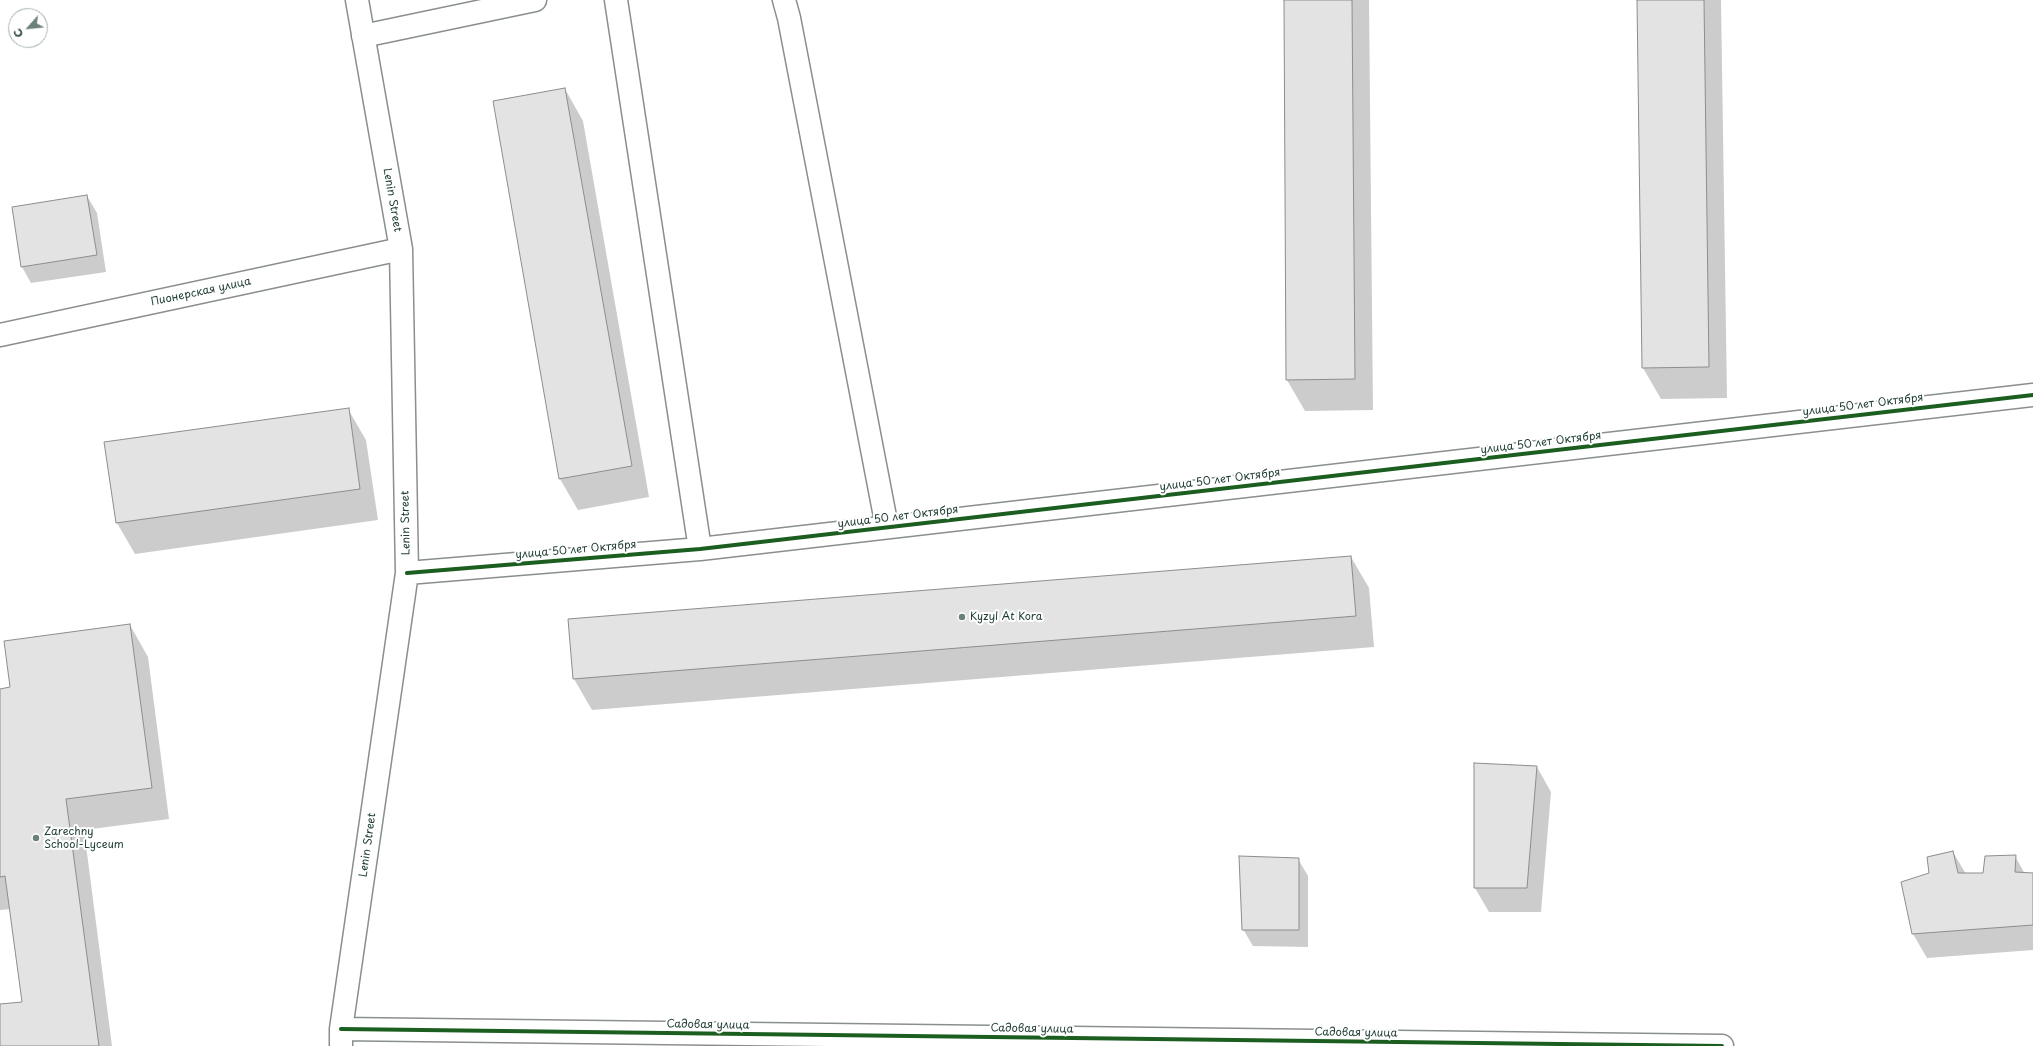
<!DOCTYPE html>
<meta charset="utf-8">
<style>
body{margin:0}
#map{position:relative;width:2033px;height:1046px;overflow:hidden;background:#fff;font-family:"Playpen Sans",sans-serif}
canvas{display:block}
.north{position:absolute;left:8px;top:8px;width:40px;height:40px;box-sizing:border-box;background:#fff;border:1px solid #a5b1ae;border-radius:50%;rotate:243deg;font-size:11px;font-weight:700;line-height:16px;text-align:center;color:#1f3d34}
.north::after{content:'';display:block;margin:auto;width:14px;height:18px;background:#6d817b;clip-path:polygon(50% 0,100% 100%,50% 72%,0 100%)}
</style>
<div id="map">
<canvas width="2033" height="1046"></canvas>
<div class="north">С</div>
</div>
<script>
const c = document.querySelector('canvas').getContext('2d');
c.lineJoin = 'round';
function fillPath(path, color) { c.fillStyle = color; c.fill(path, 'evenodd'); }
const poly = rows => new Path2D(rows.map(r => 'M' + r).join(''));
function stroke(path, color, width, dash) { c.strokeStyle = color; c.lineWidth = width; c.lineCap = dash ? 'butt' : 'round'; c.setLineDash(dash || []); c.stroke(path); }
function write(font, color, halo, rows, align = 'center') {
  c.font = font + ' "Playpen Sans",sans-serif'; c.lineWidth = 4; c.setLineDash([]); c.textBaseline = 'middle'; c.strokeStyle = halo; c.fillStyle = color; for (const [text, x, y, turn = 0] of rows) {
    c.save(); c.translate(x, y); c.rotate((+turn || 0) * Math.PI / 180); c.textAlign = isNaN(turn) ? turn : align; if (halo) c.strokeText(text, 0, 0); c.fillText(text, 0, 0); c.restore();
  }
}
fillPath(poly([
 [1285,0,1369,0,1373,410,1305,411,1287,380],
 [1638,0,1721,0,1727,398,1661,399,1643,368],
 [565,89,583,121,649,497,578,510,560,479],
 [87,196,97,213,106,272,31,283,22,267],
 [348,409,366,440,378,520,135,554,117,523,105,443],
 [1351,557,1369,588,1374,647,592,710,574,679],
 [130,625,148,657,169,819,84,830,112,1046,0,1046,0,1005,23,1002,11,909,0,910,0,690,12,688],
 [1537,767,1551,792,1541,912,1489,912,1475,888],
 [1953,852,1966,874,1984,874,2015,856,2025,874,2033,874,2033,950,1927,958,1913,934,1930,873],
 [1298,859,1308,876,1308,947,1253,946,1243,929]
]), '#0003');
const building = poly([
 [1284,0,1352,0,1355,379,1286,380,1284,0],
 [1637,0,1704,0,1709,367,1642,368,1637,0],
 [565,88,632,466,559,479,493,101,565,88],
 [87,195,97,255,21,267,12,207,87,195],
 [349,408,360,489,116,523,104,442,349,408],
 [1351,556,1356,616,573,679,568,619,1351,556],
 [130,624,152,788,66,799,99,1046,0,1046,0,1004,22,1002,5,876,0,877,0,689,10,687,4,641,130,624],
 [1474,763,1537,766,1527,888,1474,888,1474,763],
 [1953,851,1958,873,1983,873,1985,856,2016,855,2015,872,2033,873,2033,925,1912,934,1901,882,1929,873,1927,857,1953,851],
 [1239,856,1299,858,1299,930,1242,930,1239,856]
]);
fillPath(building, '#e2e3e2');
stroke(building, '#898f8d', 1);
const minor = poly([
 [616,0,700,549],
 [784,0,789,18,887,527],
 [363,36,535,0],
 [0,335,401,249],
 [407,573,700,549,2033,395],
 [341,1029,1722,1046],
 [341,1046,341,1029,407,573,401,249,357,0]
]);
stroke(minor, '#898f8d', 25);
stroke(minor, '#fff', 22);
stroke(poly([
 [407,573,700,549,2033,395],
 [341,1029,1722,1046]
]), '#1b5e20', 4);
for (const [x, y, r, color] of [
 [962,617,4,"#6d817b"],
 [36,838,4,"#6d817b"]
]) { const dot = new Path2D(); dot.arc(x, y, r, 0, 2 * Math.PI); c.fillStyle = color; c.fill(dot); stroke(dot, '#fff', 1.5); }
write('11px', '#1f3d34', '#fff', [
 ["Lenin Street",392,200,80],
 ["Пионерская улица",201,292,-12],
 ["улица 50 лет Октября",1863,405,-7],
 ["улица 50 лет Октября",1541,443,-7],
 ["улица 50 лет Октября",1220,480,-7],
 ["улица 50 лет Октября",898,517,-7],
 ["Lenin Street",406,523,-91],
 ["улица 50 лет Октября",576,550,-5],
 ["Lenin Street",368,845,-82],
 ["Садовая улица",708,1025,1],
 ["Садовая улица",1032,1029,1],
 ["Садовая улица",1356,1033,1]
]);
write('11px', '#1f3d34', '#fff', [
 ["Kyzyl At Kora",970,617],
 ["Zarechny",44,832],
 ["School-Lyceum",44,845]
], 'left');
</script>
